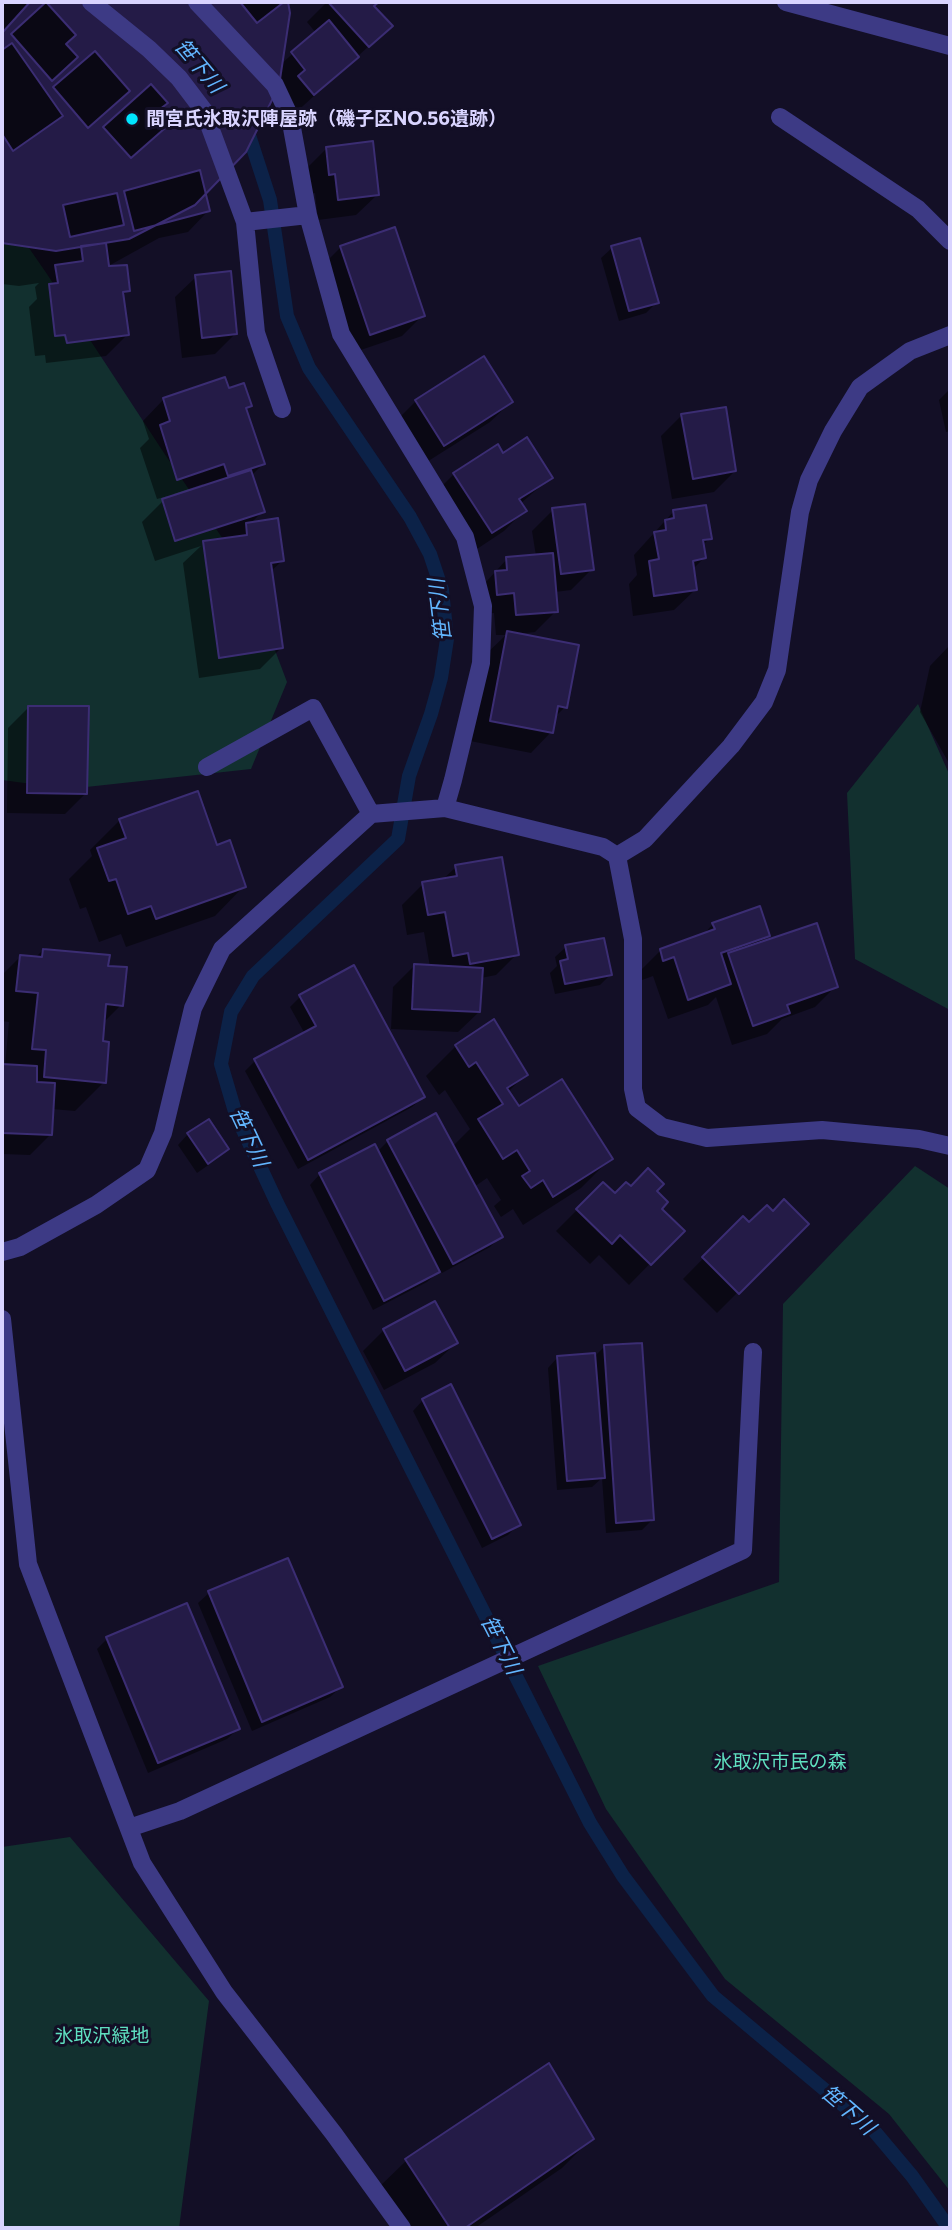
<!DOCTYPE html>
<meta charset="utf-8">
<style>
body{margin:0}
#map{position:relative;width:952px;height:2230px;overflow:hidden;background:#130f26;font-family:Commissioner,sans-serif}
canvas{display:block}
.frame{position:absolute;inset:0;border:4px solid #d9d4ff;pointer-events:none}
</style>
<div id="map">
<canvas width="952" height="2230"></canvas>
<div class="frame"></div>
</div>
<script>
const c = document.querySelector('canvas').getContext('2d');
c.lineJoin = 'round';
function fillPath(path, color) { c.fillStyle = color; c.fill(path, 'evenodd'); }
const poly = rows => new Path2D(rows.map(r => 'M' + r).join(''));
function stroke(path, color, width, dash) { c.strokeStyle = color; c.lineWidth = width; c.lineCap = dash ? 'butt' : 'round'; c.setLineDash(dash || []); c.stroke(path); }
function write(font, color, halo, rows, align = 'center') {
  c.font = font + ' Commissioner,"Noto Sans JP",sans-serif'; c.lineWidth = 6; c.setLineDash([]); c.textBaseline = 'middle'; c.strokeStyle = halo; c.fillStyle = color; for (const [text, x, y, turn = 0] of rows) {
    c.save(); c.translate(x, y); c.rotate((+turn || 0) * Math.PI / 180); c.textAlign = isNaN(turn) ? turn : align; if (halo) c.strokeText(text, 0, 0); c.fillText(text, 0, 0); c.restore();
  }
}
fillPath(poly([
 [2,209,47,274,164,453,245,571,287,682,251,769,68,789,2,780],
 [918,704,950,776,950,1010,855,959,847,793],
 [915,1166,950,1189,950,2191,889,2114,725,1979,606,1809,538,1666,779,1582,783,1304],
 [70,1837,209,2001,179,2228,2,2228,2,1847]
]), '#12302f');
fillPath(poly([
 [2,2,286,2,288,13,280,65,316,33,307,22,327,2,377,2,372,6,369,46,293,115,278,83,204,193,208,211,188,232,159,238,103,269,128,290,122,297,127,335,106,356,46,363,45,355,35,356,29,307,37,299,35,287,39,283,19,286,2,284],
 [327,148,377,195,356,215,318,220,315,193,308,195,306,169],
 [341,247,423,315,402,336,349,354,320,268],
 [612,248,657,302,646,313,619,321,601,258],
 [196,277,236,333,215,354,182,358,175,297],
 [224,380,228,390,250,406,245,410,263,464,251,476,263,511,250,524,282,561,270,572,281,648,260,669,199,678,183,563,201,546,155,561,142,522,168,496,157,499,140,448,149,439,143,421,163,400],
 [203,484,204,487,175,497,174,494],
 [950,389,950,431,946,432,939,400],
 [416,401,511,402,490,422,422,465,395,422],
 [682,415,735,471,714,492,672,499,661,436],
 [503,455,551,477,520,504,525,510,504,531,471,553,433,495,454,474],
 [553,510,592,569,571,590,555,592,556,611,535,632,517,634,565,707,554,718,551,732,531,753,470,741,486,654,506,635,496,635,494,613,477,615,475,594,507,559,536,556,532,531],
 [674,511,710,538,702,546,704,558,692,570,695,590,674,610,633,616,629,584,637,575,634,555],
 [950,645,950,778,948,774,950,765,920,712,930,666],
 [29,707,86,793,65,814,7,813,8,728],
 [120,820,244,886,215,916,126,947,121,934,99,942,86,907,80,909,69,879,92,856,90,850],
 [456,867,517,954,496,975,481,978,479,1012,458,1032,391,1029,393,987,414,966,430,967,424,932,407,935,402,905,423,884,441,881],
 [713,924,768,935,759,945,836,986,815,1007,782,1019,767,1034,732,1045,716,997,708,1005,668,1019,653,976,642,980,640,971,661,950,702,936],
 [566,947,610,975,600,985,555,994,550,973,557,966,555,957],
 [43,950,106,967,121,1005,103,1023,101,1043,104,1082,75,1111,52,1109,51,1134,30,1155,2,1154,2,1066,5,1066,9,1022,2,1021,2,975,20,957,35,958],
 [300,997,423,1097,412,1107,298,1169,245,1071,255,1061,305,1034,290,1007],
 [456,1046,526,1074,508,1092,519,1108,611,1158,581,1188,523,1225,513,1209,501,1217,494,1206,501,1200,487,1178,474,1187,500,1237,490,1247,442,1273,440,1270,427,1282,373,1310,310,1185,320,1174,377,1152,388,1141,436,1116,452,1147,470,1129,445,1090,439,1095,426,1076],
 [188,1134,227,1149,217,1159,197,1173,178,1145],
 [603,1184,615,1196,630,1188,655,1191,659,1209,682,1231,629,1285,599,1255,590,1264,556,1231],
 [773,1213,806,1224,717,1313,683,1279,743,1218,749,1225],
 [384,1330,456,1343,435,1363,384,1390,363,1351],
 [604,1347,652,1520,642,1530,606,1533,602,1478,592,1487,557,1490,548,1368,558,1357,594,1357],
 [423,1400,519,1524,508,1535,482,1548,413,1411],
 [287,1560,341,1687,330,1697,252,1731,198,1603,209,1593],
 [107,1639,238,1729,227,1739,148,1773,97,1649],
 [592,2138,562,2168,475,2228,402,2228,377,2189,407,2160]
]), '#0007');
stroke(poly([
 [245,123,270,200,287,316,309,368,410,517,430,554,442,590,447,639,441,678,431,714,409,776,398,839,253,976,231,1012,221,1064,236,1115,277,1203,590,1823,623,1876,713,1996,875,2132,912,2176,949,2228]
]), '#0c2248', 14);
const building = poly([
 [2,2,288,2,290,13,279,86,246,152,195,205,129,239,56,251,2,243,2,2],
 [2,2,30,2,2,33,2,2],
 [46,2,76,35,66,44,78,57,52,81,11,34,46,2],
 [240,2,284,2,257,23,240,2],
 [328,2,379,2,374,6,393,26,369,47,328,2],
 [329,20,359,57,314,95,298,76,305,70,291,52,329,20],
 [12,43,63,116,13,151,2,134,2,50,12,43],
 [95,51,130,91,88,128,53,87,95,51],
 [151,84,168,103,160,109,172,122,131,158,103,127,151,84],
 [373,141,379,195,338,200,335,174,329,175,326,147,373,141],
 [200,170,210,211,134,231,124,191,200,170],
 [117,193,124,225,70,237,63,205,117,193],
 [395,227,425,316,370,335,340,246,395,227],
 [640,238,659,303,629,311,611,246,640,238],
 [106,243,109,266,127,265,130,291,123,292,129,335,67,343,65,335,55,336,49,284,58,283,55,265,83,261,81,246,106,243],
 [231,271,237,334,202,338,195,275,231,271],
 [484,356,513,402,444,446,415,400,484,356],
 [225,377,229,388,244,383,252,406,246,408,265,464,228,476,224,464,177,480,160,425,170,421,163,398,225,377],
 [726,407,736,471,693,479,681,414,726,407],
 [527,437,553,478,519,499,527,511,492,533,453,473,498,444,503,453,527,437],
 [251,470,265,512,175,541,162,499,251,470],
 [585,504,594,570,561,574,552,508,585,504],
 [706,505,712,539,703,540,706,558,693,561,697,590,654,596,649,561,659,559,654,532,666,530,665,520,674,518,673,510,706,505],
 [278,518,284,561,271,563,283,648,219,658,203,541,247,535,246,523,278,518],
 [553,553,558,612,516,615,514,593,497,595,495,571,507,570,506,557,553,553],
 [507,631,579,645,567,708,558,706,553,733,490,721,507,631],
 [28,706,89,706,87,794,27,793,28,706],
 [198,791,217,845,230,840,246,887,156,919,151,906,128,914,116,879,109,881,97,848,126,838,119,819,198,791],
 [502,857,519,955,470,964,468,953,453,956,445,912,428,915,422,882,457,876,455,865,502,857],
 [760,906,770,936,721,953,731,984,688,1000,674,957,663,961,660,949,715,929,712,923,760,906],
 [817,923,838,987,787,1005,790,1013,753,1026,728,953,817,923],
 [604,938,612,975,565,984,560,961,568,959,565,945,604,938],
 [43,949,110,955,108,966,127,967,123,1006,106,1004,103,1041,109,1042,106,1083,44,1077,46,1050,32,1049,38,993,16,991,20,955,42,957,43,949],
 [414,964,483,968,480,1012,412,1009,414,964],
 [354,965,425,1097,308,1160,254,1059,316,1026,299,995,354,965],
 [494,1019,528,1075,507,1088,519,1106,562,1079,613,1159,553,1197,543,1180,531,1188,522,1176,530,1171,517,1150,503,1159,478,1119,503,1104,476,1062,469,1067,455,1045,494,1019],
 [2,1064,37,1066,37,1082,55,1083,52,1135,2,1133,2,1064],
 [436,1113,503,1237,453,1264,387,1140,436,1113],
 [209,1119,229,1149,208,1164,187,1133,209,1119],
 [375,1144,440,1272,384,1301,319,1173,375,1144],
 [648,1168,664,1184,657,1191,668,1202,662,1209,685,1231,651,1265,620,1235,612,1244,576,1209,603,1182,615,1193,626,1182,631,1186,648,1168],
 [784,1199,809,1224,739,1294,702,1257,743,1216,749,1222,767,1205,773,1211,784,1199],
 [435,1301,458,1343,405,1371,383,1329,435,1301],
 [642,1343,654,1520,616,1523,604,1345,642,1343],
 [595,1353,605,1478,567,1481,557,1356,595,1353],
 [451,1384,521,1525,492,1539,422,1399,451,1384],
 [288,1558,343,1687,262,1722,208,1591,288,1558],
 [187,1603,240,1729,158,1763,106,1637,187,1603],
 [549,2063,594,2139,465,2228,450,2228,405,2159,549,2063]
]);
fillPath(building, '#241b47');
stroke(building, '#3b2d73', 2);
stroke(poly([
 [91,2,149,49,179,78,204,111,245,222,256,333,282,409],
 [197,2,275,85,290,117,308,215,341,334,465,537,483,606,481,663,453,780,445,808],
 [786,2,950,46],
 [780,117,918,209,950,241],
 [245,222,308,215],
 [207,767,313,708,371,814],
 [617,856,645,839,731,746,764,702,777,670,800,512,809,480,833,431,860,387,910,351,950,335],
 [2,1252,20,1247,96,1205,147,1170,163,1133,193,1008,222,949,371,814,445,808,603,847,617,856,633,939,633,1089,637,1108,662,1127,707,1138,822,1130,919,1139,950,1146],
 [2,1319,28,1564,142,1863,224,1992,334,2134,402,2228],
 [129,1828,180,1811,743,1550,753,1352]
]), '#3d3a85', 18);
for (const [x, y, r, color] of [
 [132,119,7,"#00e5ff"]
]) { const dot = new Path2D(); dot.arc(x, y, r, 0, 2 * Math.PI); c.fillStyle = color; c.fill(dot); stroke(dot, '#130f26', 2.5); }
write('bold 19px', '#d9d4ff', '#130f26', [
 ["間宮氏氷取沢陣屋跡（磯子区NO.56遺跡）",146,119]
], 'left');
write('19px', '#5fe0c0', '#130f26', [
 ["氷取沢市民の森",780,1762],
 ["氷取沢緑地",102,2036]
]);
write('italic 21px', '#62b6ff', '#130f26', [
 ["笹下川",199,66,50],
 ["笹下川",440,610,-97],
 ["笹下川",249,1137,65],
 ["笹下川",501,1645,63],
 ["笹下川",848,2110,41]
]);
</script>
